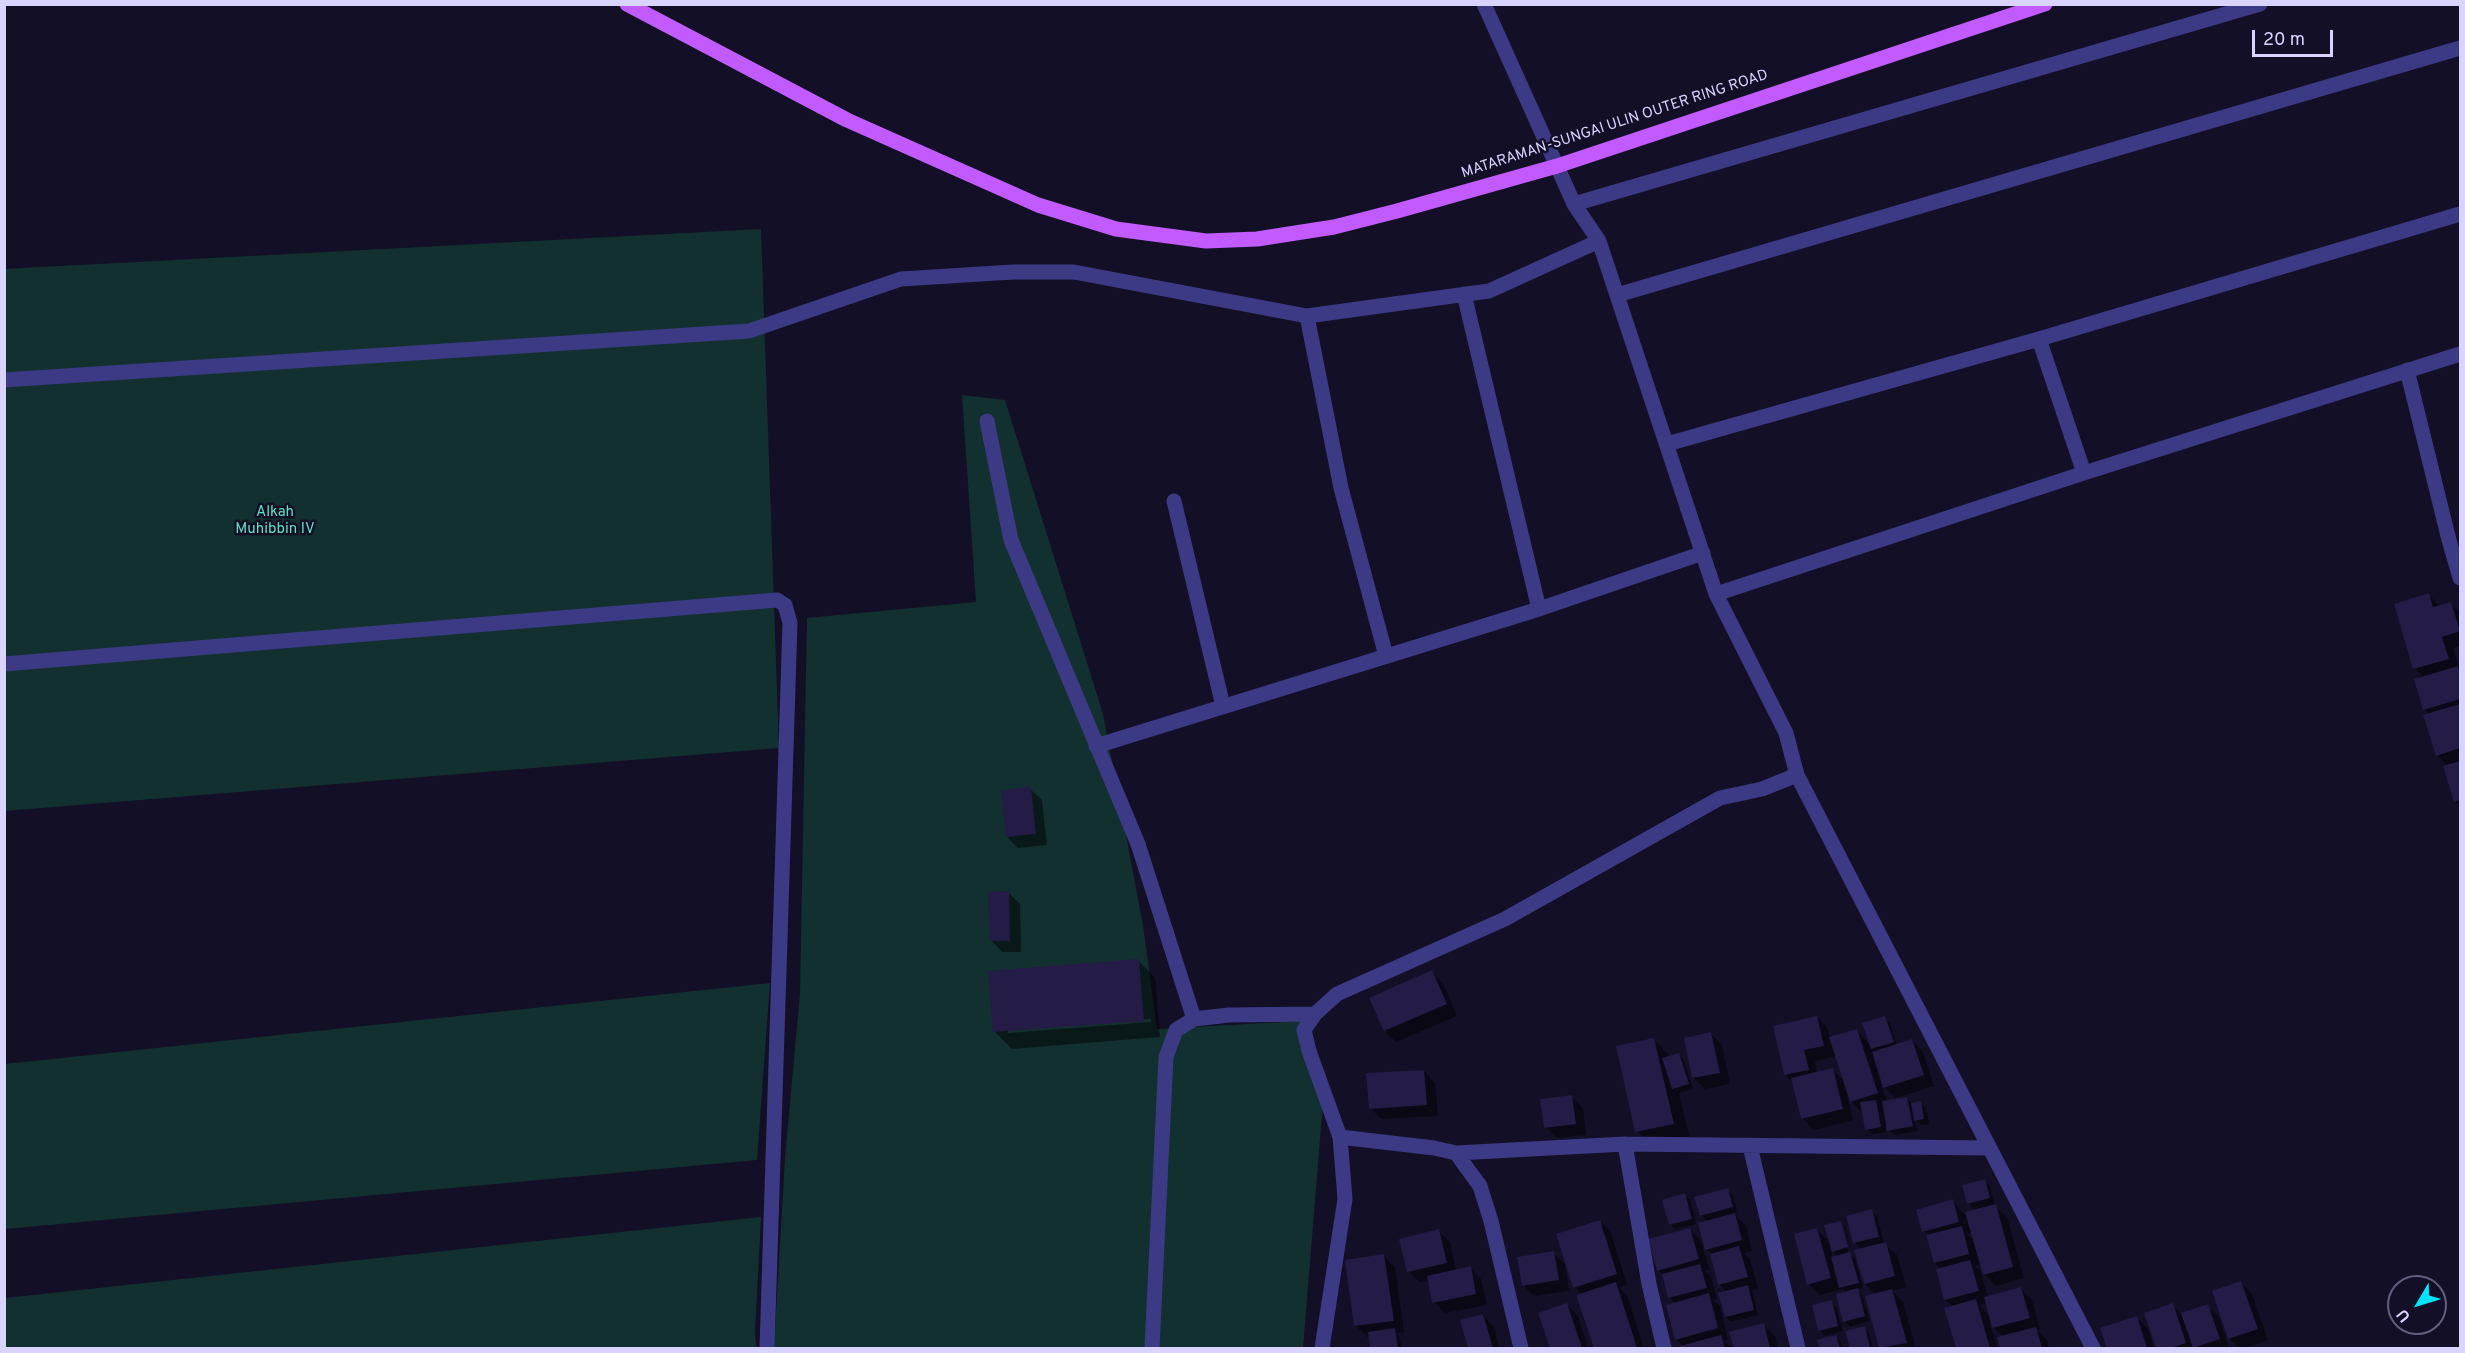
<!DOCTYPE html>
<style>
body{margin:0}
#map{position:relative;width:2465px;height:1353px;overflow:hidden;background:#130f26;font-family:Overpass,sans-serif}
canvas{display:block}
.frame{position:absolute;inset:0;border:6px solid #d9d4ff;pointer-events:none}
.north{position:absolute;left:2387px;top:1275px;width:60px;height:60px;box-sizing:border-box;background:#130f26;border:2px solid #625e7d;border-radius:50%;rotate:232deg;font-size:16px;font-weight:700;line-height:24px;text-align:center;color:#d9d4ff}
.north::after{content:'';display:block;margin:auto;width:21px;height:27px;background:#00e5ff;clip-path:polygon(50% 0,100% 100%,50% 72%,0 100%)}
.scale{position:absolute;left:2252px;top:30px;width:81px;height:27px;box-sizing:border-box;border:3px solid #d9d4ff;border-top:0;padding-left:8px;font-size:18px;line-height:21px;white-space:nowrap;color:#d9d4ff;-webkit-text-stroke:4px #130f26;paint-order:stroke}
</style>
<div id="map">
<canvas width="2465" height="1353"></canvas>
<div class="frame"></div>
<div class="north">U</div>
<div class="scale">20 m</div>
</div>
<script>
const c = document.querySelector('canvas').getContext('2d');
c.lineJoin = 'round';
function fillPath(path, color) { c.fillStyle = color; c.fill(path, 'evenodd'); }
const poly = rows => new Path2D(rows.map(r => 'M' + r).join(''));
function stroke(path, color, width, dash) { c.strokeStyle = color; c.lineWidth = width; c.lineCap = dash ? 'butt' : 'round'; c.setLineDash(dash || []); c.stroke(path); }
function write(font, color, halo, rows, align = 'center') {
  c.font = font + ' Overpass,sans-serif'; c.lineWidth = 5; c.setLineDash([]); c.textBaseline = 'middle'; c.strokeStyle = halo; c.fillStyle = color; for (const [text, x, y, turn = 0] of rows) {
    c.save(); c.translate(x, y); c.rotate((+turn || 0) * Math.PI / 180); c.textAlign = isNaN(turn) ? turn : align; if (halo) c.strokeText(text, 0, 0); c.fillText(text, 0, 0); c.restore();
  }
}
fillPath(poly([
 [761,229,779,748,5,811,4,269],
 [962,395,1005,400,1103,714,1143,925,1157,1029,1301,1021,1325,1078,1303,1348,774,1348,785,1158,800,994,807,618,976,602],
 [770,983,757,1160,5,1229,5,1064],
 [761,1217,755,1332,756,1348,5,1348,5,1298]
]), '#12302f');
fillPath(poly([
 [2429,595,2440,607,2451,604,2460,613,2460,646,2453,648,2460,670,2460,806,2455,801,2448,766,2437,755,2430,715,2425,709,2424,677,2414,668],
 [1030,789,1042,800,1047,845,1018,848,1007,837],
 [1009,893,1020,904,1021,952,1002,952,991,940],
 [1138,960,1155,978,1160,1037,1012,1049,995,1032],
 [1151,1019,1151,1022,1008,1033,1008,1030],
 [1432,972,1443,983,1457,1016,1396,1042,1385,1031],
 [1817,1017,1828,1029,1830,1039,1857,1031,1871,1045,1884,1018,1890,1023,1897,1045,1912,1041,1923,1052,1934,1086,1896,1098,1881,1084,1887,1102,1907,1099,1912,1104,1921,1103,1926,1108,1929,1124,1921,1125,1915,1120,1917,1131,1894,1135,1885,1126,1886,1132,1872,1134,1867,1129,1862,1113,1848,1098,1853,1120,1814,1130,1803,1119,1793,1083,1785,1074],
 [1837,1056,1845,1082,1832,1069,1817,1073,1815,1061],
 [1711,1034,1722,1045,1730,1084,1705,1089,1694,1078],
 [1654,1040,1671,1057,1678,1054,1684,1060,1693,1089,1679,1093,1690,1140,1654,1148,1637,1131],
 [1424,1071,1435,1083,1438,1116,1382,1119,1370,1108],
 [1571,1096,1583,1108,1586,1135,1557,1138,1546,1127],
 [1984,1181,1990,1186,1995,1206,2007,1217,2024,1278,1996,1286,1984,1274,1981,1265,1975,1266,1981,1272,1988,1297,2020,1288,2032,1300,2040,1329,2037,1330,2047,1340,2049,1348,2002,1348,1999,1338,2003,1337,1990,1324,1997,1348,1957,1348,1946,1309,1953,1307,1945,1300,1941,1269,1935,1263,1928,1235,1924,1231,1953,1201,1964,1214,1976,1211,1969,1204,1964,1186],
 [1972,1232,1975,1242,1967,1234],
 [1987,1303,1990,1316,1979,1305],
 [1727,1190,1733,1195,1737,1212,1733,1213,1746,1226,1752,1251,1744,1253,1750,1259,1758,1289,1752,1290,1758,1315,1731,1322,1726,1317,1727,1292,1720,1285,1711,1253,1707,1249,1708,1222,1701,1215],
 [1685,1195,1690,1200,1696,1224,1676,1229,1670,1224],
 [1871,1210,1877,1216,1884,1244,1897,1255,1906,1287,1892,1291,1903,1302,1916,1348,1881,1348,1866,1297,1876,1295,1865,1284,1862,1250,1855,1243],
 [1600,1221,1611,1233,1627,1285,1619,1287,1627,1295,1644,1348,1596,1348,1578,1296,1582,1295,1575,1287],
 [1841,1223,1846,1228,1852,1253,1844,1227,1841,1227,1849,1255,1855,1259,1863,1288,1857,1289,1862,1295,1870,1321,1850,1327,1845,1321,1846,1293,1843,1289,1820,1295,1809,1284,1817,1230,1831,1244],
 [1830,1249,1838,1257,1833,1258],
 [1690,1229,1701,1241,1710,1270,1705,1271,1711,1277,1717,1299,1713,1300,1720,1306,1728,1340,1724,1341,1732,1348,1682,1348,1684,1347,1676,1339,1676,1304,1669,1297,1663,1275,1658,1270],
 [1438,1231,1450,1242,1456,1271,1470,1268,1481,1279,1487,1305,1445,1313,1434,1302,1429,1280,1420,1282,1408,1271],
 [1553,1253,1565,1264,1569,1291,1534,1296,1523,1285],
 [1384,1256,1395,1267,1404,1332,1398,1333,1402,1348,1372,1348,1370,1337,1367,1337,1356,1326],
 [2241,1283,2252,1294,2268,1340,2244,1348,2239,1348,2229,1338],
 [1831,1301,1836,1307,1843,1331,1825,1336,1820,1330],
 [1567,1305,1578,1316,1588,1348,1551,1348,1540,1314],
 [2172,1305,2181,1314,2207,1306,2219,1317,2229,1348,2158,1348,2146,1314],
 [1483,1315,1494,1327,1499,1347,1469,1348,1461,1321],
 [2136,1317,2148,1329,2154,1348,2108,1348,2102,1329],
 [1763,1325,1775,1336,1778,1348,1736,1348,1731,1333],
 [1864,1328,1869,1333,1873,1348,1851,1348,1847,1332],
 [1836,1337,1841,1342,1843,1348,1821,1348,1819,1341]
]), '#0007');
fillPath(poly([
 [2429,593,2433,607,2451,602,2460,631,2442,637,2449,659,2413,669,2394,604],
 [2458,666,2460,674,2460,699,2423,710,2414,679],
 [2460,704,2460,748,2436,756,2423,715],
 [2460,761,2460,800,2454,802,2443,766],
 [1031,787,1036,834,1006,837,1001,790],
 [1009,891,1010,941,990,941,988,892],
 [1139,959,1144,1021,993,1032,988,971],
 [1432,970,1447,1004,1384,1031,1369,998],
 [1817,1016,1824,1046,1804,1050,1809,1070,1784,1075,1773,1026],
 [1885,1016,1894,1042,1871,1049,1862,1023],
 [1857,1029,1878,1093,1850,1102,1829,1037],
 [1711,1032,1720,1073,1692,1078,1684,1038],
 [1654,1038,1674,1124,1635,1132,1616,1046],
 [1912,1039,1924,1075,1883,1088,1872,1052],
 [1679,1053,1689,1084,1672,1089,1662,1058],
 [1833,1068,1843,1109,1801,1119,1791,1078],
 [1424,1070,1427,1105,1369,1109,1366,1073],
 [1572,1095,1576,1124,1544,1128,1540,1099],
 [1907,1097,1913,1126,1887,1131,1882,1101],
 [1876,1100,1881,1127,1865,1130,1860,1102],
 [1921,1101,1924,1119,1914,1121,1911,1103],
 [1985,1179,1990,1198,1967,1204,1962,1185],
 [1728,1188,1733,1207,1700,1216,1694,1197],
 [1685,1193,1692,1219,1669,1225,1662,1200],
 [1953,1199,1959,1222,1922,1232,1916,1210],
 [1996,1204,2013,1267,1983,1275,1965,1212],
 [1872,1209,1879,1237,1853,1243,1846,1216],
 [1735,1213,1742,1240,1705,1250,1698,1223],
 [1600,1220,1617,1274,1573,1288,1556,1234],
 [1841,1221,1848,1247,1832,1252,1824,1225],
 [1962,1226,1969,1254,1934,1263,1926,1235],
 [1690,1228,1699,1259,1657,1271,1648,1239],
 [1817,1228,1831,1278,1807,1285,1794,1234],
 [1439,1229,1447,1263,1407,1272,1399,1239],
 [1886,1242,1895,1276,1864,1284,1854,1250],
 [1739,1246,1748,1277,1718,1285,1710,1254],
 [1554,1251,1559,1280,1522,1286,1517,1257],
 [1850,1252,1859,1283,1839,1288,1831,1257],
 [1384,1254,1394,1321,1354,1326,1345,1260],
 [1970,1260,1979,1291,1944,1300,1936,1269],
 [1700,1264,1707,1288,1668,1298,1662,1274],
 [1471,1266,1476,1294,1432,1303,1427,1276],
 [2241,1281,2258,1329,2228,1339,2212,1291],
 [1616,1282,1637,1348,1594,1348,1576,1295],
 [1748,1285,1754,1310,1725,1317,1718,1293],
 [2021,1287,2030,1318,1992,1328,1984,1297],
 [1858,1288,1865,1316,1843,1322,1836,1294],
 [1892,1289,1907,1343,1879,1348,1865,1296],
 [1709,1293,1718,1328,1675,1340,1666,1305],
 [1976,1299,1990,1348,1956,1348,1944,1308],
 [1832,1300,1838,1326,1818,1331,1812,1305],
 [1567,1303,1582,1348,1550,1348,1538,1313],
 [2173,1303,2186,1343,2171,1348,2156,1348,2144,1313],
 [2208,1304,2220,1339,2193,1348,2181,1313],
 [1483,1314,1493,1348,1468,1348,1460,1320],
 [2137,1316,2147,1348,2107,1348,2100,1328],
 [1764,1323,1770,1348,1734,1348,1729,1332],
 [1865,1326,1870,1348,1850,1348,1845,1331],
 [2036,1327,2042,1348,2000,1348,1997,1337],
 [1395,1328,1398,1348,1370,1348,1368,1332],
 [1721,1335,1725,1348,1681,1348,1680,1346],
 [1836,1335,1840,1348,1819,1348,1817,1340]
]), '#241b47');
stroke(poly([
 [1574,204,2260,4],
 [1464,294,1539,609],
 [1617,295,2460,48],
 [1307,316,1341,488,1386,656],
 [2039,339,2084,473],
 [2407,370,2449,540,2460,578],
 [4,380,749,331,901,279,1013,272,1074,272,1307,316,1489,291,1599,241],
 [987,421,1011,540,1138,844,1194,1019],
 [1667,444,2039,339,2460,214],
 [1174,501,1223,706],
 [1716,594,2084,473,2460,354],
 [4,664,777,600,785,605,790,623,767,1348],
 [1096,746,1539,609,1703,553],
 [1797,775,2093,1348],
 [1340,1137,1434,1148,1456,1153,1480,1186,1491,1221,1521,1348],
 [1625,1144,1649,1284,1664,1348],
 [1750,1146,1798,1348],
 [1456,1153,1625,1144,1989,1148],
 [1152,1348,1166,1057,1176,1030,1194,1019,1229,1015,1315,1014],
 [1322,1348,1345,1199,1340,1137,1309,1051,1304,1030,1315,1014,1337,994,1505,919,1720,798,1762,789,1797,775,1786,733,1716,594,1599,241,1574,204,1484,4]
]), '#3d3a85', 15);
stroke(poly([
 [627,4,847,120,1038,205,1116,229,1206,241,1257,239,1334,227,1397,211,1557,166,2045,4]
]), '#c25bff', 15);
write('15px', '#d9d4ff', '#130f26', [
 ["MATARAMAN-SUNGAI ULIN OUTER RING ROAD",1615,125,-18]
]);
write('15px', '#5fe0c0', '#130f26', [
 ["Alkah",275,513],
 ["Muhibbin IV",275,530]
]);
</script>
